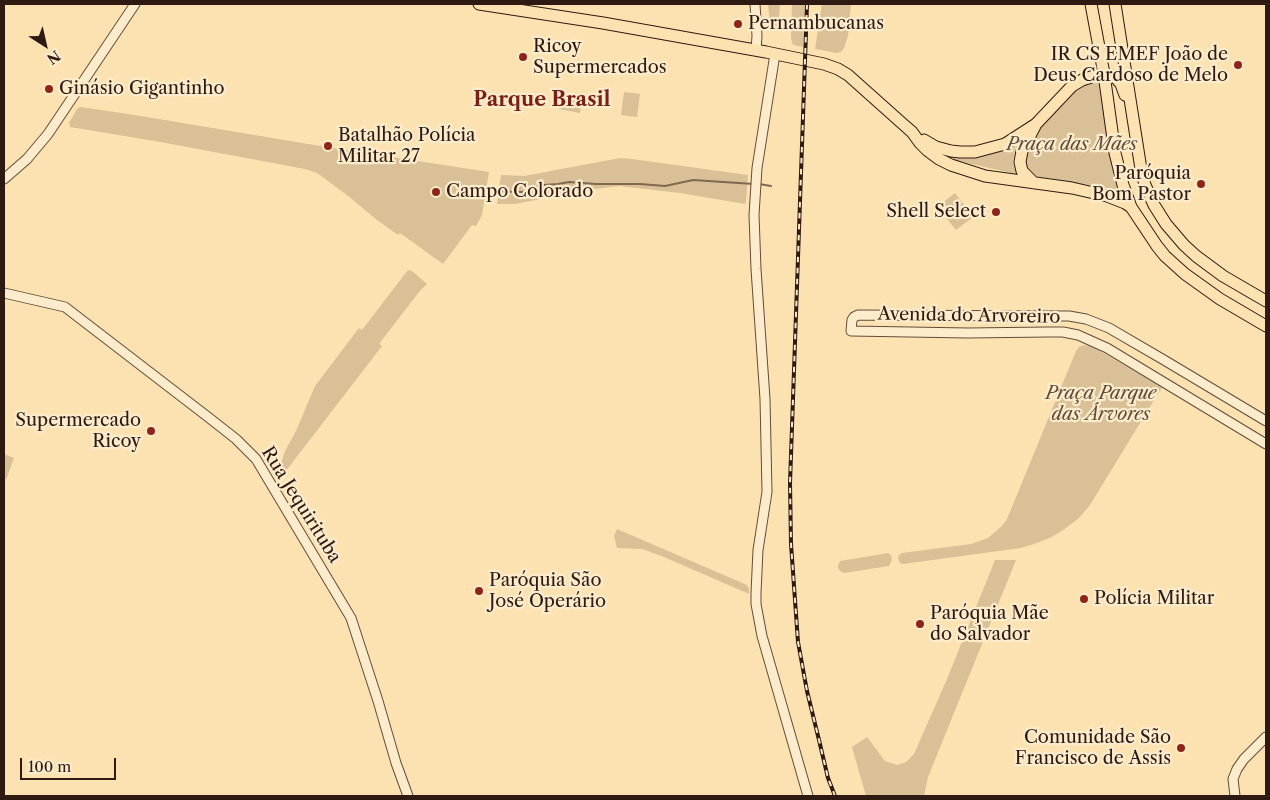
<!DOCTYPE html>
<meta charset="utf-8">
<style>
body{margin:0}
#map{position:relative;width:1270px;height:800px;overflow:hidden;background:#fce2b1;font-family:"Libre Caslon Text",serif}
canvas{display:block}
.frame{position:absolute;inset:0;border:5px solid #2e1a13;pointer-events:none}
.north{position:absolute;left:20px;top:20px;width:50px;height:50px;-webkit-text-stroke:4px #fdeccc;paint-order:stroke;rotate:145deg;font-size:14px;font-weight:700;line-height:20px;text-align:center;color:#2e1a13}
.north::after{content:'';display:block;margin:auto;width:18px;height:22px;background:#2e1a13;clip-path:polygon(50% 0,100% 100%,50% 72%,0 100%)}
.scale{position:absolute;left:20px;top:758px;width:96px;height:22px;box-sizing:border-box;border:2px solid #2e1a13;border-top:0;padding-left:6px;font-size:15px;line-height:18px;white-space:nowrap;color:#2e1a13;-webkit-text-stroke:4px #fdeccc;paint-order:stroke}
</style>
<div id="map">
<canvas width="1270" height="800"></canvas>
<div class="frame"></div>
<div class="north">N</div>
<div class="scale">100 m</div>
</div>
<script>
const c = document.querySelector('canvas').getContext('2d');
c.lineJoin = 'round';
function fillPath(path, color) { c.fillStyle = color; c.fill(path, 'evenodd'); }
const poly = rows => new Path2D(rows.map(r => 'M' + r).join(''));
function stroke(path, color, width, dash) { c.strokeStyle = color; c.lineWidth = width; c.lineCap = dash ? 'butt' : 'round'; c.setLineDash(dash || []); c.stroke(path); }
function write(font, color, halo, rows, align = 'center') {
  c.font = font + ' "Libre Caslon Text",serif'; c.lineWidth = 4.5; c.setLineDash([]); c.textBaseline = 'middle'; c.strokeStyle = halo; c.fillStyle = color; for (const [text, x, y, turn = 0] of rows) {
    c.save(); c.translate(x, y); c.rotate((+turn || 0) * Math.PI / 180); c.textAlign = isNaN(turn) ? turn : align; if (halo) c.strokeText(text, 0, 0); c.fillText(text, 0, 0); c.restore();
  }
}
fillPath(poly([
 [768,4,780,4,778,27,774,27,771,25,769,15],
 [792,4,805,4,803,47,793,45,791,38],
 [822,4,851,4,848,36,844,48,841,52,837,53,815,49],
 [1099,81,1118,190,1029,175,1024,168,1026,148,1056,105,1086,82],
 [624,92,640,94,637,117,621,115],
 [562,93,583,96,580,113,559,109],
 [80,107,135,115,308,144,489,172,482,215,476,226,472,225,443,264,400,233,398,235,377,220,347,195,317,173,305,169,155,141,70,127,69,123,77,109],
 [1016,143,1013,162,1016,174,954,160,952,157],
 [620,158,632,159,748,175,746,201,745,204,680,193,619,186,587,190,515,204,497,204,501,175,524,176],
 [955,193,973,217,956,230,937,207],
 [408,270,412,271,427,284,419,292,379,344,382,346,282,476,280,478,277,476,285,451,296,431,315,386,359,328,362,330],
 [1084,345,1091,346,1162,387,1090,505,1079,518,1066,528,1052,537,1037,543,1021,548,903,564,900,563,898,558,899,555,902,553,971,544,988,538,1002,526,1007,519,1076,351,1079,347],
 [4,454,14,458,6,480,4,477],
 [617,529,747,585,749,589,749,594,664,557,642,549,617,548,614,536],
 [888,553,891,555,892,560,889,566,844,573,840,571,838,568,838,565,840,561],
 [995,560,1016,560,928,777,924,796,866,796,852,747,867,737,885,761,897,765,906,762,914,754,947,679]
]), '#d9c096');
stroke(poly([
 [759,184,771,186],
 [495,191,522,192,544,185,558,184,569,182,596,184,640,184,665,186,693,180,754,184]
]), '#806951', 2);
const tertiary = poly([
 [755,4,757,36,756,50],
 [775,54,757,168,754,215,756,269,765,399,767,492,758,550,756,593,756,604,762,636,808,796],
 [4,179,27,159,48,134,135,4],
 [4,293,65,307,208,417,236,439,256,459,351,618,378,701,396,763,408,796],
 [1266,421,1164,360,1109,328,1086,319,1069,316,858,315,854,317,852,320,851,331,968,333,1048,332,1063,332,1078,335,1107,348,1266,444],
 [1235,796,1233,779,1237,769,1244,759,1266,737]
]);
const primary = poly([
 [479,4,603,23,766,52,824,64,838,69,848,75,904,125,912,132,920,143,927,150,939,159,951,165,985,176,1072,188,1107,196,1125,203,1131,207],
 [1091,4,1104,74,1115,153,1123,185,1131,207,1157,246,1165,256,1185,274,1220,299,1266,326],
 [1115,4,1141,169,1145,185,1154,205,1166,224,1184,245,1196,256,1223,276,1266,301],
 [924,140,936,147,951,151,960,152,975,152,1005,144,1036,124,1072,86,1082,80,1097,75,1108,75,1115,77,1121,84,1125,95],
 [1034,183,1022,171,1020,162,1022,151,1035,126]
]);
stroke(tertiary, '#624c3a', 11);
stroke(primary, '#2e1a13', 13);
stroke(tertiary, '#fdeccc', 9);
stroke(primary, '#fce2b1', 11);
const rail = poly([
 [807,4,790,483,791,544,798,642,807,691,819,740,828,778,835,796]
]);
stroke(rail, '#2e1a13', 4);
stroke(rail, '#fdeccc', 2, [5.5]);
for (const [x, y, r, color] of [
 [738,24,5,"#8f2418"],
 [523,57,5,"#8f2418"],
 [1238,65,5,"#8f2418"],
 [49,89,5,"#8f2418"],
 [328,146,5,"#8f2418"],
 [1201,184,5,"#8f2418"],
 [436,192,5,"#8f2418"],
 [996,212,5,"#8f2418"],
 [151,431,5,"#8f2418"],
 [479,591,5,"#8f2418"],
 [1084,599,5,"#8f2418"],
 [920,624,5,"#8f2418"],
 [1181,748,5,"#8f2418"]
]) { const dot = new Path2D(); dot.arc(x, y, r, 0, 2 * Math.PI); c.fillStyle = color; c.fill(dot); stroke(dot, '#fdeccc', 2); }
write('18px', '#2e1a13', '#fdeccc', [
 ["Pernambucanas",748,24],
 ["Ricoy",533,47],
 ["Supermercados",533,68],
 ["IR CS EMEF João de",1228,55,"right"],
 ["Deus Cardoso de Melo",1228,76,"right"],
 ["Ginásio Gigantinho",59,89],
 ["Batalhão Polícia",338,136],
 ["Militar 27",338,157],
 ["Paróquia",1191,174,"right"],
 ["Bom Pastor",1191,195,"right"],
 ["Campo Colorado",446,192],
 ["Shell Select",986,212,"right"],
 ["Supermercado",141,421,"right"],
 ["Ricoy",141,442,"right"],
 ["Paróquia São",489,581],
 ["José Operário",489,602],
 ["Polícia Militar",1094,599],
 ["Paróquia Mãe",930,614],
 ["do Salvador",930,635],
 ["Comunidade São",1171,738,"right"],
 ["Francisco de Assis",1171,759,"right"]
], 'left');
write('italic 18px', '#614c3a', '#fdeccc', [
 ["Praça das Mães",1072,145],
 ["Praça Parque",1101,394],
 ["das Árvores",1101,415]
]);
write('18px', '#2e1a13', '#fdeccc', [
 ["Avenida do Arvoreiro",969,316,1],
 ["Rua Jequirituba",301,505,58]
]);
write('bold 20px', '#7a1f14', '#fdeccc', [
 ["Parque Brasil",542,100]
]);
</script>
